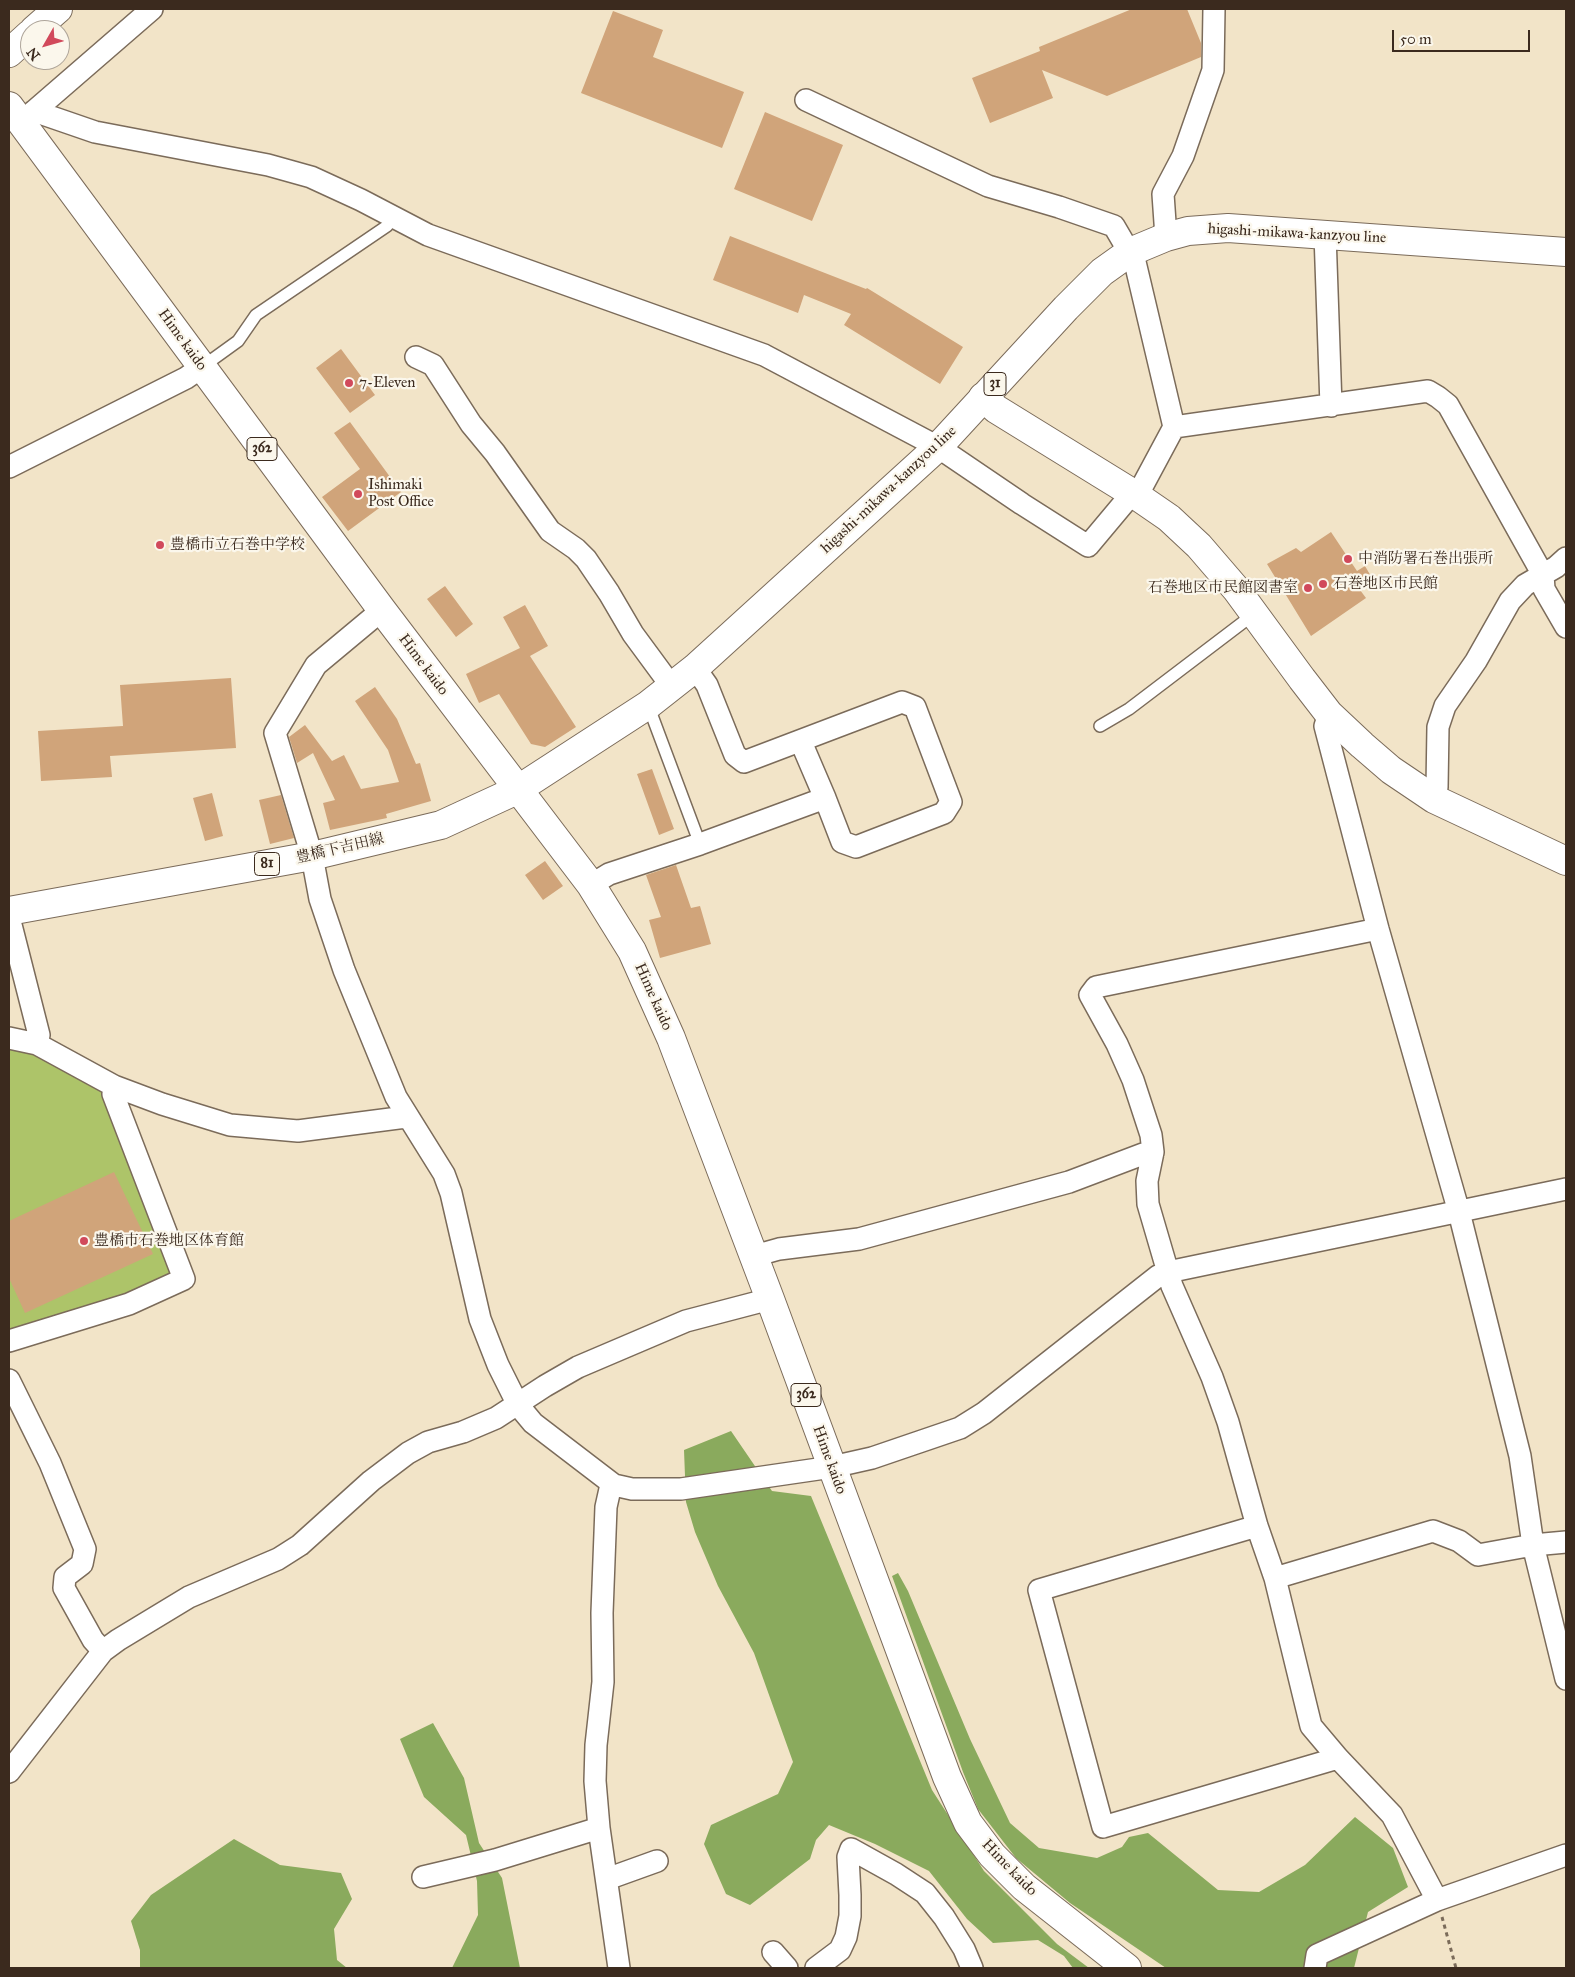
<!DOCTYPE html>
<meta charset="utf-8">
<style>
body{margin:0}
#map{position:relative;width:1575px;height:1977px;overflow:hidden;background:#f2e4c8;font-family:"IM FELL Great Primer",serif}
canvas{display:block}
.frame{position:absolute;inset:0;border:10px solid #3b2a1e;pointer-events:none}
.north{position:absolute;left:20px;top:20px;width:50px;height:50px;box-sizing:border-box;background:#fbf7ec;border:1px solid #aea59a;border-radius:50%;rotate:232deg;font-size:14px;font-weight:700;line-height:20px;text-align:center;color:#3b2a1e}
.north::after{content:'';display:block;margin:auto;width:18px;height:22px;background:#d1495b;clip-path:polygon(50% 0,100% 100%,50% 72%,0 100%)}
.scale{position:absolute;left:1392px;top:30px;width:138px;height:22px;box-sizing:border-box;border:2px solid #3b2a1e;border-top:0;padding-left:6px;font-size:15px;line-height:18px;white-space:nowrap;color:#3b2a1e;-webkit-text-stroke:4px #fbf7ec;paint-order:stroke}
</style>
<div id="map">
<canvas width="1575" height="1977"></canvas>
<div class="frame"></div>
<div class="north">N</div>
<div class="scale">50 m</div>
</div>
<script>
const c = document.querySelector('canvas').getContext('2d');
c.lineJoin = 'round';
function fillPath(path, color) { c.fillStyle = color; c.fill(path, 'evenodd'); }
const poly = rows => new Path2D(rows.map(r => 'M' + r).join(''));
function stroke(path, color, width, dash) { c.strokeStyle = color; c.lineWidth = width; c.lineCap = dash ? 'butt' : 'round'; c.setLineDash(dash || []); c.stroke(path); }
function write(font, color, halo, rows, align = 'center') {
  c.font = font + ' "IM FELL Great Primer","Noto Serif JP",serif'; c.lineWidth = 4.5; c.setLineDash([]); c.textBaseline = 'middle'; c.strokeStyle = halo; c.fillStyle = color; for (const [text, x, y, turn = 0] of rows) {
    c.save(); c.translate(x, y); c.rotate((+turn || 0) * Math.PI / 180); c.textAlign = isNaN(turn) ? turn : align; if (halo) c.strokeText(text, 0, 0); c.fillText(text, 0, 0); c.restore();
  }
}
fillPath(poly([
 [9,1043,40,1050,106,1087,175,1276,126,1298,9,1330]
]), '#adc469');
fillPath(poly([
 [731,1431,772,1491,811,1496,932,1790,984,1871,1057,1944,1089,1968,1073,1968,1064,1956,1038,1940,993,1943,967,1919,929,1871,875,1844,829,1825,816,1840,810,1859,750,1905,726,1894,704,1844,711,1825,778,1794,793,1762,754,1653,718,1586,695,1532,686,1502,684,1450],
 [898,1573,908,1591,970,1739,1010,1823,1039,1848,1097,1858,1122,1847,1129,1837,1148,1833,1218,1890,1259,1892,1305,1865,1355,1817,1393,1848,1408,1887,1368,1912,1354,1968,1166,1968,1070,1903,1016,1858,978,1809,963,1772,892,1576],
 [433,1723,464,1778,479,1843,502,1878,520,1968,452,1968,478,1915,477,1881,466,1835,424,1797,400,1739],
 [234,1839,280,1865,341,1873,352,1899,334,1929,337,1960,347,1968,140,1968,140,1950,131,1921,151,1895]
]), '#8aaa5d');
fillPath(poly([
 [1132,9,1187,9,1201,43,1201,57,1107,96,1042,70,1053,98,990,123,972,78,1040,51,1039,47],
 [613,11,663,30,653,57,744,92,722,148,581,93],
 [765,112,843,145,812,221,734,189],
 [730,236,866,289,867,288,963,347,940,384,844,325,851,314,804,295,798,313,713,280],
 [341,349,375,395,350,413,316,368],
 [350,422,401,492,348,531,322,497,360,469,334,433],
 [1331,532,1357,571,1365,566,1372,578,1360,590,1366,598,1311,636,1267,564,1296,548,1301,552],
 [445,586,473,624,456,637,427,599],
 [525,605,548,646,530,656,576,727,545,747,531,744,499,694,479,703,466,674,520,648,503,617],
 [231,678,236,748,110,756,112,777,41,781,38,731,123,726,120,685],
 [375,687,397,719,416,764,420,763,431,801,386,814,387,818,330,830,323,803,335,800,313,753,297,763,289,737,305,725,332,761,344,755,361,789,399,782,388,750,355,701],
 [652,769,674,829,659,835,637,774],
 [212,793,223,836,205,841,193,798],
 [281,795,294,838,270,844,259,800],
 [545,861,563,886,543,900,525,875],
 [676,865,691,908,700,906,711,944,660,958,649,920,661,917,646,875],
 [114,1172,153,1254,25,1313,9,1278,9,1221]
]), '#d0a47a');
const lane = poly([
 [202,367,238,341,256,315,387,226,394,218],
 [648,705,700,844],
 [1100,726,1129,709,1254,614]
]);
const street = poly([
 [806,100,988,186,1059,207,1114,226,1135,262,1174,427,1137,496],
 [34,111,95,132,268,165,311,177,361,200,428,235,764,355,938,447,1022,504,1088,546,1124,503,1131,492],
 [25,119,152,9],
 [1325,234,1331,406],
 [1166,237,1163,194,1183,156,1213,70,1214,9],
 [416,357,433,365,471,424,495,453,550,531,576,549,586,559,609,593,633,634,672,687],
 [1174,427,1428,391,1438,397,1448,405,1543,575,1544,589,1566,627],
 [9,467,186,378,202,367],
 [382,610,316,665,275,733,312,856,320,899,344,970,396,1097,444,1174,451,1193,480,1319,498,1365,518,1405,533,1423,614,1485,632,1489,681,1489,832,1467,872,1458,960,1428,984,1413,1158,1276,1168,1272,1566,1189],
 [695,668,707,685,735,755,744,762,902,702,915,707,951,802,944,813,856,847,842,842,825,798],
 [1329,714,1325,726,1378,929,1459,1212,1520,1456,1533,1545,1566,1679],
 [1434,799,1437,787,1438,727,1445,706,1476,661,1510,601,1525,585,1556,567,1566,558],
 [591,885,609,874,700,844,825,798,801,742],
 [9,917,39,1035,37,1044],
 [1378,929,1096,987,1090,995,1117,1044,1133,1080,1151,1135,1153,1152,1147,1181,1148,1204,1172,1286,1212,1377,1228,1422,1257,1526,1275,1578,1311,1726,1338,1758,1392,1815,1437,1900],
 [9,1038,37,1044,114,1086,162,1104,230,1125,298,1131,406,1117],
 [754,1256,779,1249,859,1239,1069,1182,1143,1154,1153,1152],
 [9,1341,129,1304,184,1279,113,1094,114,1086],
 [9,1380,50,1463,85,1549,82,1564,65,1577,64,1588,93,1640,103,1651],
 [614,1485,610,1489,606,1507,602,1613,603,1682,596,1745,595,1781,599,1828,619,1968],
 [1257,1526,1039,1590,1103,1827,1338,1758],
 [1275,1578,1433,1531,1459,1541,1478,1555,1533,1545,1566,1542],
 [9,1772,103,1651,118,1640,189,1597,278,1559,300,1545,371,1481,408,1453,428,1442,463,1432,496,1418,545,1386,578,1367,686,1321,770,1299],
 [423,1877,495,1860,599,1828],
 [607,1879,657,1861],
 [773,1952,787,1968],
 [816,1968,840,1950,846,1937,850,1916,850,1895,848,1857,851,1849,896,1874,925,1893,944,1917,964,1949,972,1968],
 [1315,1968,1317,1955,1437,1900,1566,1855]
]);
const secondary = poly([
 [34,30,58,9],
 [9,53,30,34],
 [983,397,996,409,1137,496,1169,518,1199,546,1236,589,1302,679,1329,714,1362,745,1391,770,1434,799,1566,861]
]);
const primary = poly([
 [9,911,312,856,441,825,517,790,648,705,695,668,938,447,1066,308,1102,272,1130,252,1166,237,1188,231,1228,228,1566,252]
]);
const highway = poly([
 [9,106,382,610,591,885,632,951,671,1038,770,1299,947,1777,968,1823,992,1855,1024,1887,1127,1968]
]);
stroke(lane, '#7b6b5a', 14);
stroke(street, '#7b6b5a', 24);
stroke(secondary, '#7b6b5a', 30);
stroke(primary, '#7b6b5a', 30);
stroke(highway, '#7b6b5a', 30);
stroke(poly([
 [1442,1917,1456,1968]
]), '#7b6b5a', 3, [4, 4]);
stroke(lane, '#fff', 11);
stroke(street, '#fff', 21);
stroke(secondary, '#fff', 28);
stroke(primary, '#fff', 28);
stroke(highway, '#fff', 28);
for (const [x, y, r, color] of [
 [349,383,5,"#d1495b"],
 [358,494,5,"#d1495b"],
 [160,545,5,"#d1495b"],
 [1348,559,5,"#d1495b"],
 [1323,584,5,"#d1495b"],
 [1308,588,5,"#d1495b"],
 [84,1241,5,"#d1495b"]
]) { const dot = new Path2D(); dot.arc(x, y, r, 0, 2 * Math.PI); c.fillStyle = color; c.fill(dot); stroke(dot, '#fbf7ec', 2); }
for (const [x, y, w] of [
 [995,384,22],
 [262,449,30],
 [267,864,25],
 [806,1395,30]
]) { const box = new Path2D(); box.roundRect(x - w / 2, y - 11.5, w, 23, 4); c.fillStyle = '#fbf7ec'; c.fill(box); stroke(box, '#3b2a1e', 1); }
write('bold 14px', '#3b2a1e', null, [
 ["31",995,384],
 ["362",262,449],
 ["81",267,864],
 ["362",806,1395]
]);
write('15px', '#3b2a1e', '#fbf7ec', [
 ["higashi-mikawa-kanzyou line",1297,234,3],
 ["Hime kaido",182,340,54],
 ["higashi-mikawa-kanzyou line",889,490,-43],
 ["Hime kaido",423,665,53],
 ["豊橋下吉田線",340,849,-13],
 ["Hime kaido",653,997,66],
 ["Hime kaido",829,1460,70],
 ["Hime kaido",1009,1868,46]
]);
write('15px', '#3b2a1e', '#fbf7ec', [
 ["7-Eleven",359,383],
 ["Ishimaki",368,485],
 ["Post Office",368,502],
 ["豊橋市立石巻中学校",170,545],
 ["中消防署石巻出張所",1358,559],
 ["石巻地区市民館",1333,584],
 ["石巻地区市民館図書室",1298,588,"right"],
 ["豊橋市石巻地区体育館",94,1241]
], 'left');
</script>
